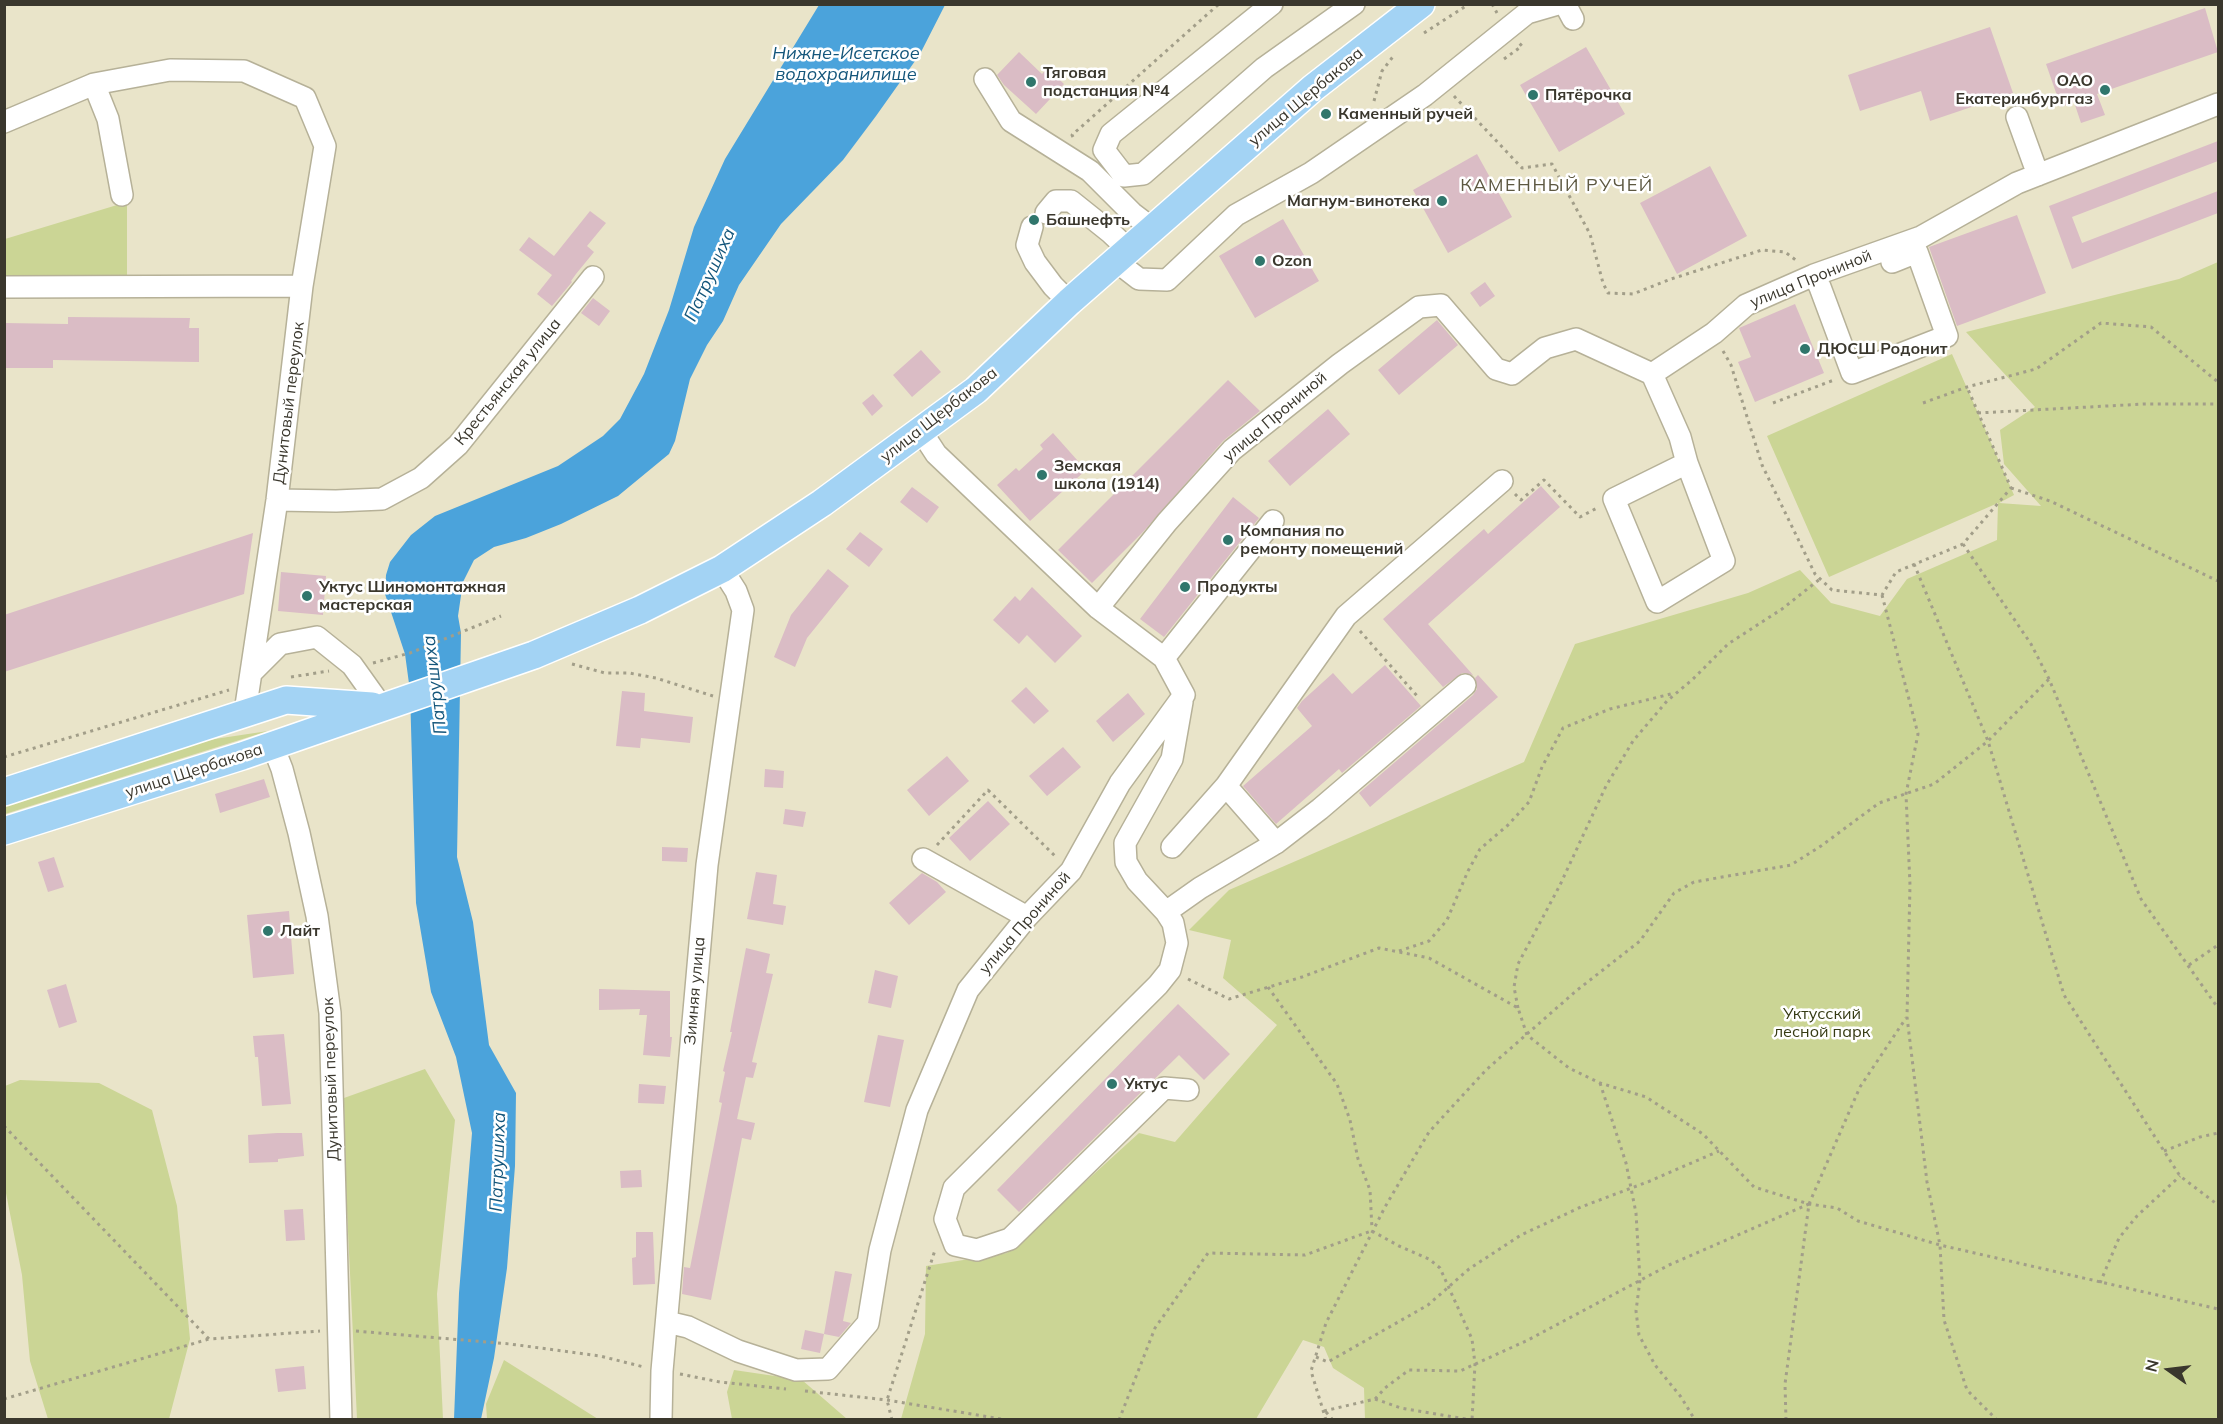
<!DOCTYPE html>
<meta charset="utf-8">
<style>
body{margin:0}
#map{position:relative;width:2223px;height:1424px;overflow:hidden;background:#e9e4c9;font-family:Mulish,sans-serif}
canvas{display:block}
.frame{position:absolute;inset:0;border:6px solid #3a372d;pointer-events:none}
.north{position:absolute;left:2139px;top:1340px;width:60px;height:60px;-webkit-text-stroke:4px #fff;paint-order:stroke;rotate:284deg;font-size:16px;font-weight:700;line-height:24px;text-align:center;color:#3a372d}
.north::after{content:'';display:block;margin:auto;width:21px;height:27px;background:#3a372d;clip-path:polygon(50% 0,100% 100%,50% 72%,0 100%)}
</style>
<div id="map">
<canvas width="2223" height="1424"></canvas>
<div class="frame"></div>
<div class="north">N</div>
</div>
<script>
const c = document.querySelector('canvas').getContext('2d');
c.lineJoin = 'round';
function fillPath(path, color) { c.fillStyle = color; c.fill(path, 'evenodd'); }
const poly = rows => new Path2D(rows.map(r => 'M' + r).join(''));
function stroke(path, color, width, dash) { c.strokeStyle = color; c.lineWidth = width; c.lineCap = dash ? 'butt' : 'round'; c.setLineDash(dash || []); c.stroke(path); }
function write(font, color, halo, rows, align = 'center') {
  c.font = font + ' Mulish,sans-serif'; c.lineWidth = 5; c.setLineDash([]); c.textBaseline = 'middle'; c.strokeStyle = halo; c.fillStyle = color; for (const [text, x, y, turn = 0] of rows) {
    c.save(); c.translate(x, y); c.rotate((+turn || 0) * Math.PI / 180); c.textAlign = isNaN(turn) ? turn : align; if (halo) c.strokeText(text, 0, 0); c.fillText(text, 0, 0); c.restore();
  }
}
fillPath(poly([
 [127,202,127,280,5,281,5,239],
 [2218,262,2218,1419,1365,1419,1364,1388,1333,1368,1324,1347,1303,1340,1256,1419,899,1420,901,1419,925,1334,926,1266,1007,1253,1139,1133,1175,1142,1277,1025,1223,978,1231,940,1189,930,1229,890,1524,762,1575,644,1748,593,1800,570,1831,603,1880,616,1907,579,1997,540,1998,503,1829,577,1767,436,1952,354,2014,495,1999,503,2041,506,2004,464,2000,430,2035,407,1966,332,2179,279],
 [268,731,5,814,4,806,208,740],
 [425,1069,455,1120,437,1294,443,1419,357,1419,345,1169,344,1098],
 [20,1080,99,1083,152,1110,177,1206,190,1339,169,1419,48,1419,30,1361,22,1275,5,1188,5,1086],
 [504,1360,598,1419,487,1419,486,1404],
 [734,1370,802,1380,847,1419,732,1419,727,1392]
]), '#cbd595');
fillPath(poly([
 [819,5,945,5,920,54,876,116,843,160,781,224,739,285,723,321,707,345,690,379,675,441,669,454,618,496,561,524,526,538,494,547,474,560,463,582,458,616,461,633,457,857,473,922,489,1045,516,1093,515,1166,507,1268,494,1358,481,1419,454,1419,459,1293,472,1133,456,1057,431,992,416,903,410,691,405,654,385,594,386,575,390,562,411,535,435,516,558,466,603,436,620,419,644,374,669,310,694,227,725,159]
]), '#4ba3db');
fillPath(poly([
 [2205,8,2218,52,2097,94,2105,115,2081,123,2074,102,2061,107,2046,64],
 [1990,27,2013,93,1930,121,1921,91,1860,111,1848,75],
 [1586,47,1625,114,1559,152,1520,85],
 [1019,52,1042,74,1047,68,1064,84,1036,114,1004,85,997,75],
 [2218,141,2218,161,2072,217,2082,243,2218,191,2218,213,2072,269,2049,206],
 [1477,154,1512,217,1448,253,1413,190],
 [1710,166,1747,236,1677,274,1640,203],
 [590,211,606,223,587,246,594,252,576,274,571,281,572,282,552,306,537,294,552,275,519,250,529,237,554,256],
 [2017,215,2046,293,1957,326,1929,247],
 [1283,219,1319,281,1255,318,1219,256],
 [1485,282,1495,296,1480,307,1470,293],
 [593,298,610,311,599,326,581,313],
 [1795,304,1824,373,1755,402,1738,362,1751,357,1739,328],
 [68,317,190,318,189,328,199,328,199,362,53,360,53,368,4,368,4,323,68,324],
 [1437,320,1458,345,1399,395,1378,370],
 [921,350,941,372,912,397,893,375],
 [1228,380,1260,411,1223,441,1143,532,1092,583,1058,550],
 [873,394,883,406,872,416,862,403],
 [1328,409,1350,434,1290,486,1268,461],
 [1053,433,1086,470,1030,521,997,485,1016,468,1019,471,1043,449,1040,445],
 [1541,486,1560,507,1428,624,1473,675,1462,673,1443,687,1383,619,1484,529,1488,534],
 [912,487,939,507,927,523,900,502],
 [1233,497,1259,518,1164,637,1140,619],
 [860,532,883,549,869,567,846,549],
 [253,533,244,594,4,672,4,615],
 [828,569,849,586,807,638,795,667,774,657,791,615],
 [281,572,326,576,323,615,278,611],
 [1032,587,1082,636,1055,663,1027,635,1019,644,993,620,1015,596,1020,601],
 [1385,665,1421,706,1342,773,1339,769,1276,824,1243,786,1312,726,1297,708,1302,701,1333,673,1352,694],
 [1478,675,1498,697,1370,807,1359,793,1473,695,1477,689,1475,678],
 [1026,687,1049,711,1034,724,1011,701],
 [622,691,645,693,644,711,693,717,690,743,641,738,640,748,616,746],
 [1128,693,1145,714,1113,742,1096,721],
 [1063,747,1081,767,1047,796,1029,776],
 [947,756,969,781,929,816,907,790],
 [765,769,784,771,783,788,764,787],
 [264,779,270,797,220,813,215,794],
 [988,801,1010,824,970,861,949,838],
 [785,809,806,812,803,827,783,824],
 [662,847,688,848,687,862,662,861],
 [54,857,64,887,48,892,38,862],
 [756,872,777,875,773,904,786,906,783,925,747,919],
 [922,873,937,882,946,892,909,925,889,903],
 [289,911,294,974,253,978,247,915],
 [746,948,770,954,766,973,773,974,752,1062,757,1063,753,1078,746,1077,737,1119,755,1123,751,1140,742,1138,711,1300,682,1294,684,1267,690,1268,714,1145,722,1103,719,1102,725,1072,723,1071,732,1032,730,1032],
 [875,970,898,976,891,1008,868,1003],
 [66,984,77,1022,59,1028,47,990],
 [599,989,670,991,670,1037,672,1037,670,1057,643,1055,647,1015,639,1015,640,1009,599,1010],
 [1178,1004,1230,1054,1204,1080,1179,1055,1019,1212,997,1190],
 [284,1034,291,1104,262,1106,258,1057,255,1057,253,1036],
 [878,1035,904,1040,890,1107,864,1102],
 [639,1084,666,1086,664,1104,638,1103],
 [277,1133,302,1133,304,1156,278,1159,278,1162,249,1163,248,1135],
 [641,1170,642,1187,621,1188,620,1171],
 [303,1209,305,1240,286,1241,284,1210],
 [636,1232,653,1232,655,1284,633,1285,632,1258,636,1257],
 [835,1271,852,1274,843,1321,851,1323,839,1337,824,1334],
 [805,1330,824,1334,820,1353,801,1349],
 [304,1366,306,1389,278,1392,275,1369]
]), '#dabcc5');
const minor = poly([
 [1272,4,1111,134,1104,150,1124,176,1143,174,1264,68,1354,4],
 [1565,4,1573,19],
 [985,79,1011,121,1090,171,1132,213,1153,229],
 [94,84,108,119,122,195],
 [2017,117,2038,175],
 [4,122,94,84,170,70,244,71,305,98,325,146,302,286,277,500,245,712],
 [1046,213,1056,201,1071,201,1111,233,1129,250],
 [1032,227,1027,245,1035,262,1053,286,1069,302],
 [1117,262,1139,279,1167,280,1236,215,1311,173,1425,95,1527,13,1558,4],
 [1814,275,1820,287,1852,373,1947,336,1917,252,1892,262],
 [4,287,302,286],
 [1652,374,1680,437,1687,463,1614,499,1657,602,1724,561,1687,463],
 [277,500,336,501,382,499,421,478,458,445,593,277],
 [1098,608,1167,522,1232,450,1340,364,1419,307,1441,305,1496,369,1512,374,1545,348,1576,339,1652,374,1714,333,1746,305,1814,275,1921,237,2017,183,2218,104],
 [1164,658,1273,521],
 [251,673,280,644,317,637,352,665,382,707],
 [1182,702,1172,759,1125,843,1126,862,1137,881,1166,912,1173,923,1177,943,1170,970,1158,985,954,1188,945,1219,955,1245,977,1250,1010,1239,1164,1088,1188,1090],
 [273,746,282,769,299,833,317,916,330,1013,341,1420],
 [1226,786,1276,843],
 [1172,847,1226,786,1346,616,1502,481],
 [923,859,1027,917],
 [1166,912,1200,888,1276,843,1320,809,1465,685],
 [667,1322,688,1327,738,1351,796,1370,828,1369,868,1323,880,1250,917,1110,968,990,1027,917,1071,871,1120,783,1184,695,1164,658,1098,608,936,454,921,431],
 [661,1420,662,1371,707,865,743,610,736,591,722,569]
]);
const major = poly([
 [4,792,286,700,372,706],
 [4,831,242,756,534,655,640,610,722,569,822,503,976,390,1069,302,1313,88,1421,4]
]);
stroke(minor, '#b6b198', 24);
stroke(major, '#fff', 30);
stroke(poly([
 [1492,4,1497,13],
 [1424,33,1469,4],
 [1504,59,1522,46,1519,43],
 [1454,96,1522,168,1552,164,1590,234,1603,283,1608,293,1633,294,1671,279,1762,250,1785,252,1797,261],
 [1374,101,1382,71,1395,54],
 [1073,137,1072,135,1219,4],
 [1723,351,1731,365,1762,465,1815,574,1832,590,1882,595,1896,572,1963,544,2011,488,1967,387],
 [1773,403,1834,380],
 [1923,403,1967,387,2036,369,2101,323,2151,327,2218,382],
 [1978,413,2144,404,2218,404],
 [2011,488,2050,501,2218,581],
 [1515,494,1521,500,1544,480,1580,517,1597,508],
 [1963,544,2031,644,2049,679,2141,899,2218,1008],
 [1914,564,1988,741,2064,995,2180,1176,2218,1205],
 [1882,595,1918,734,1906,794,1910,885,1907,1017,1927,1182,1940,1245,1944,1320,1967,1390,1997,1420],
 [1360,631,1419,698],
 [373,663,410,653,501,616],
 [572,664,605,673,629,673,656,678,713,696],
 [291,677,329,671],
 [4,757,229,690],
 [937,845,988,790,1056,857],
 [1399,951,1429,941,1447,920,1468,871,1480,849,1508,825,1529,802,1542,767,1563,728,1610,709,1675,693],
 [2189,965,2218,945],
 [1188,979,1229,999,1302,977,1379,948,1429,958,1518,1008,1527,1035,1569,1068,1600,1083,1646,1097,1703,1134,1754,1187,1809,1204,1837,1208,1858,1221,1940,1245,2218,1309],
 [1268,987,1337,1084,1350,1120,1358,1159,1370,1190,1372,1229],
 [1518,1008,1514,987,1518,964,1560,885,1606,786,1633,741,1667,701,1693,679,1728,644,1782,609,1820,579],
 [1600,1083,1626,1163,1636,1213,1640,1280,1636,1311,1639,1335,1655,1365,1681,1397,1695,1420],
 [4,1126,209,1339,320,1331],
 [2164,1151,2200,1137,2218,1133],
 [1372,1231,1399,1246,1429,1259,1440,1268,1472,1339,1475,1364,1472,1420],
 [2100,1283,2119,1238,2137,1216,2180,1176],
 [356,1331,510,1344,600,1356,644,1367],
 [1316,1357,1328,1362,1428,1305,1469,1269,1521,1235,1581,1207,1650,1181,1719,1151],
 [680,1374,720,1382,786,1389],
 [805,1391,887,1400,1007,1420],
 [4,1399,209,1339],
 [1375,1399,1401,1408,1472,1420],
 [1324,1411,1375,1399,1385,1388,1409,1370,1460,1371,1528,1340,1669,1265,1809,1204],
 [1326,1412,1333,1420],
 [892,1420,887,1400,935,1250],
 [1119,1420,1155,1328,1208,1253,1305,1255,1371,1231],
 [1326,1420,1311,1371,1326,1323,1385,1207,1429,1132,1486,1070,1576,991,1640,941,1674,893,1694,882,1791,865,1821,846,1879,803,1934,784,1988,741,2049,679],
 [1786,1420,1785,1384,1809,1204,1860,1087,1906,1018]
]), '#a29e89', 3, [3, 4.5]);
stroke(minor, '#fff', 21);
stroke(major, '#a3d3f4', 27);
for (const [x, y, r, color] of [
 [1031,82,6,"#30766c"],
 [2105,90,6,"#30766c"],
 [1533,95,6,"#30766c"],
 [1326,114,6,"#30766c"],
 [1442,201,6,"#30766c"],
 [1034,220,6,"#30766c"],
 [1260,261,6,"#30766c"],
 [1805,349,6,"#30766c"],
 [1042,475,6,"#30766c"],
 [1228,540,6,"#30766c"],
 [1185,587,6,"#30766c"],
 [307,596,6,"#30766c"],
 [268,931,6,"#30766c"],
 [1112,1084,6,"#30766c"]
]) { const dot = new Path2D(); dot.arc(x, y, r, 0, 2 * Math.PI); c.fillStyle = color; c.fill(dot); stroke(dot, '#fff', 2); }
write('bold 16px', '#3a372d', '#fff', [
 ["Тяговая",1043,73],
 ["подстанция №4",1043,91],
 ["ОАО",2093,81,"right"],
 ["Екатеринбурггаз",2093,99,"right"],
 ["Пятёрочка",1545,95],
 ["Каменный ручей",1338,114],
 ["Магнум-винотека",1430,201,"right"],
 ["Башнефть",1046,220],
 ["Ozon",1272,261],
 ["ДЮСШ Родонит",1817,349],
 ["Земская",1054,466],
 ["школа (1914)",1054,484],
 ["Компания по",1240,531],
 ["ремонту помещений",1240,549],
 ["Уктус Шиномонтажная",319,587],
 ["мастерская",319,605],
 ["Продукты",1197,587],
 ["Лайт",280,931],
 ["Уктус",1124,1084]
], 'left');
write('16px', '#3a372d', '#fff', [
 ["улица Щербакова",1306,97,-40],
 ["улица Прониной",1811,279,-22],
 ["Крестьянская улица",508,382,-51],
 ["Дунитовый переулок",289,403,-83],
 ["улица Щербакова",939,415,-38],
 ["улица Прониной",1275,417,-40],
 ["улица Щербакова",194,771,-18],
 ["улица Прониной",1025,923,-49],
 ["Зимняя улица",695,991,-85],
 ["Дунитовый переулок",331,1079,-92]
]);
write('16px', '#353a13', '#fff', [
 ["Уктусский",1822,1014],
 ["лесной парк",1822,1032]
]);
write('italic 18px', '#14567b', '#fff', [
 ["Нижне-Исетское",846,54],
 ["водохранилище",846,75],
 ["Патрушиха",710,275,-66],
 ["Патрушиха",435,685,-97],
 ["Патрушиха",498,1162,-88]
]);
c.letterSpacing = '1.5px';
write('18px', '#5d5841', '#fff', [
 ["КАМЕННЫЙ РУЧЕЙ",1557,186]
]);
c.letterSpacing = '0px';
</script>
